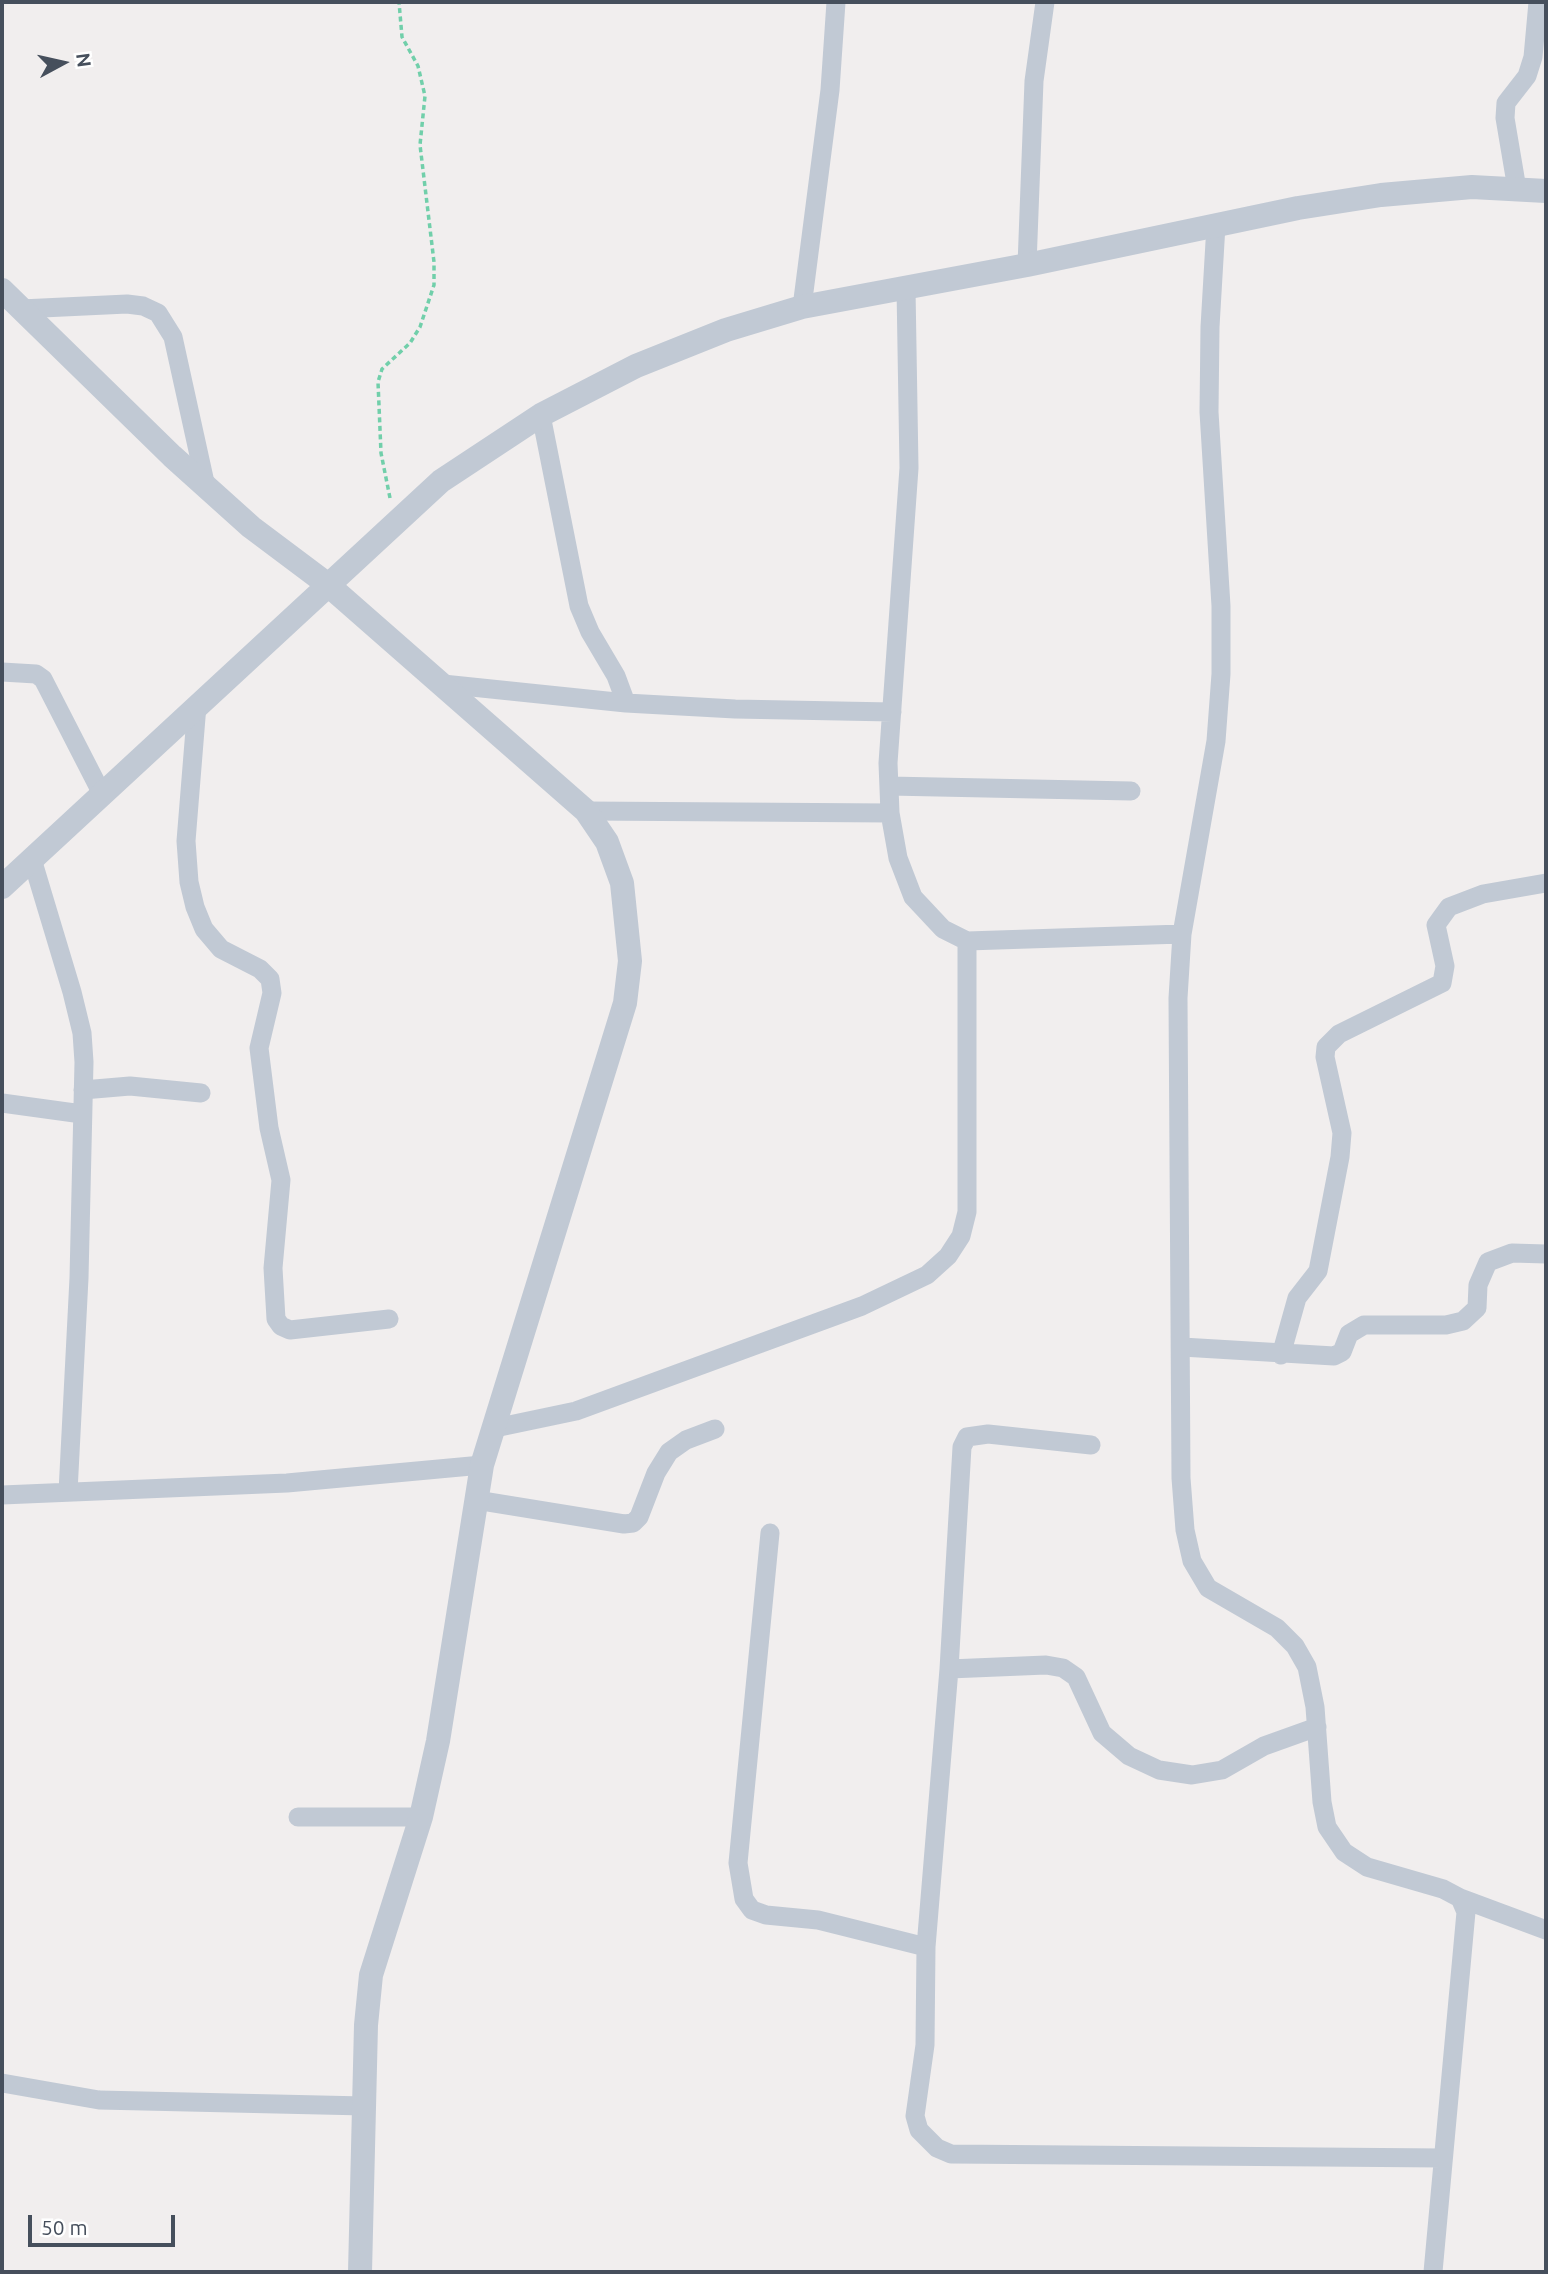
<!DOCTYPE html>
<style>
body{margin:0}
#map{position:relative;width:1548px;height:2274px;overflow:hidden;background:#f1eeee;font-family:Ubuntu,sans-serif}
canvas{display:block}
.frame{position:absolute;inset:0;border:4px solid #464f5c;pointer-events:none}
.north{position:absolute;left:28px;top:28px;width:70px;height:70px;-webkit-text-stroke:5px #fff;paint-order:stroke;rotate:82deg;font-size:19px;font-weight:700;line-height:28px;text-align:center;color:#464f5c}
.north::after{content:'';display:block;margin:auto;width:24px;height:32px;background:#464f5c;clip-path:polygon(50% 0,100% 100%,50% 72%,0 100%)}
.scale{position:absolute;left:28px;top:2215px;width:147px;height:32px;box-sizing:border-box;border:4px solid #464f5c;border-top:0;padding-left:9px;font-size:21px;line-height:24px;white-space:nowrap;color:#464f5c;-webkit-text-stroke:5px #fff;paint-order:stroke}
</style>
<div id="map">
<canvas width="1548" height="2274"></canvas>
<div class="frame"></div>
<div class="north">N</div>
<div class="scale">50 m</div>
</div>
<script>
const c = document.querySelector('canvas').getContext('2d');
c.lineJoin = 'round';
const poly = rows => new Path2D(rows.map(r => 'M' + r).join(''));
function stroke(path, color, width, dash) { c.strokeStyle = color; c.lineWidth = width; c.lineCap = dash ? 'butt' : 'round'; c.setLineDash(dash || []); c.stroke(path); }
stroke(poly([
 [390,498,381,453,378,382,382,369,410,343,420,327,434,285,434,262,420,145,425,96,418,66,402,37,399,2]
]), '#71cfaa', 3.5, [5, 3.5]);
stroke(poly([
 [1517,189,1505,118,1506,103,1527,76,1533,57,1538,2],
 [1216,225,1210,327,1209,412,1221,606,1221,674,1216,741,1182,934,1178,998,1181,1478,1185,1530,1192,1561,1208,1588,1277,1628,1295,1646,1307,1667,1315,1707,1322,1802,1327,1827,1344,1852,1367,1867,1443,1889,1460,1898,1466,1912,1433,2272],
 [1027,265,1034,81,1045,2],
 [906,288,909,468,888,763,890,813,898,858,913,897,943,929,967,941],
 [802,307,830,90,836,2],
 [21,309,127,304,143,306,158,313,173,337,206,487],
 [541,415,579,606,590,632,616,676,626,703],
 [2,672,36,674,43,679,102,794],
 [443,684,626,703,735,709,892,712],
 [197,705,186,841,189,882,195,907,204,929,221,949,260,969,270,979,272,993,259,1048,269,1128,281,1180,273,1268,276,1319,281,1326,290,1330,389,1319],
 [889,786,1131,791],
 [586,811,890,813],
 [32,859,72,992,82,1033,84,1062,79,1278,68,1492],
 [83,1090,130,1086,201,1093],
 [2,1103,82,1114],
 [1182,1347,1334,1356,1342,1352,1349,1334,1364,1325,1446,1325,1463,1321,1477,1308,1478,1285,1488,1262,1512,1253,1546,1254],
 [1281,1355,1297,1298,1318,1271,1340,1157,1342,1133,1325,1057,1326,1047,1339,1034,1442,983,1445,966,1436,925,1449,907,1483,894,1546,883],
 [495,1428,576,1411,862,1306,927,1275,948,1256,961,1236,967,1212,967,941,1182,934],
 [1091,1445,988,1434,967,1437,962,1447,949,1669,926,1947,925,2045,915,2116,919,2130,937,2148,951,2154,1442,2158],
 [2,1495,287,1483,482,1465],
 [476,1500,624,1524,633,1523,639,1517,656,1473,669,1452,686,1440,715,1429],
 [770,1533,738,1863,744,1899,752,1910,766,1915,818,1920,926,1947],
 [949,1669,1046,1665,1063,1668,1076,1677,1102,1733,1129,1756,1159,1770,1192,1775,1222,1770,1264,1746,1317,1727],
 [298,1817,421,1817],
 [1460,1898,1546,1930],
 [2,2083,99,2100,365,2106]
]), '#c1c9d4', 19);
stroke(poly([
 [2,290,172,456,251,527,327,584,586,811,607,842,622,883,630,961,625,1003,482,1465,438,1741,421,1817,371,1975,366,2025,360,2272],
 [2,887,441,481,541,415,636,366,726,330,802,307,1027,265,1298,208,1381,195,1472,187,1546,191]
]), '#c1c9d4', 24);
</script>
